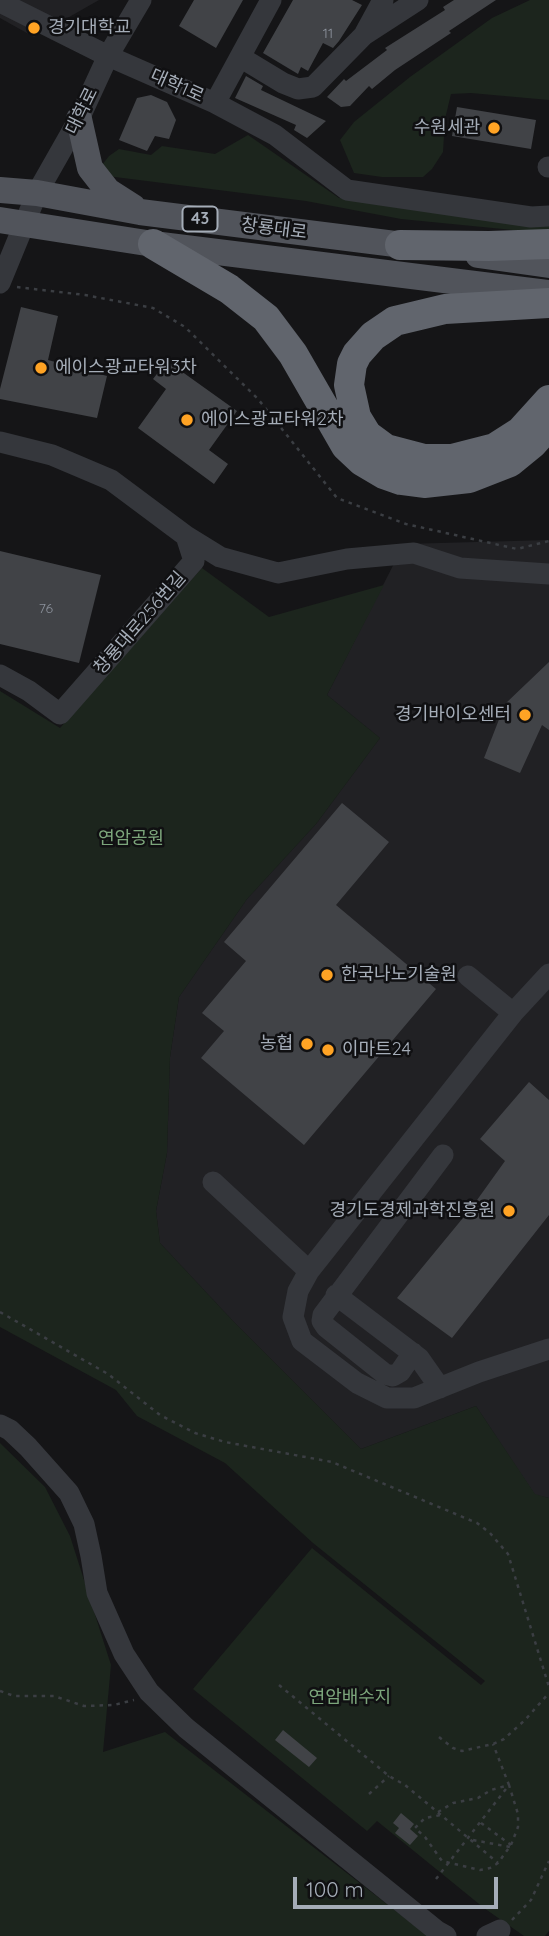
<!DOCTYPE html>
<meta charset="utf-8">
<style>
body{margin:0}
#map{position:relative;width:549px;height:1936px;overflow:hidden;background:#151517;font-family:Quicksand,sans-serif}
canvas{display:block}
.scale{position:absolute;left:293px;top:1877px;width:205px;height:32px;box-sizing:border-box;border:4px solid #a5adb8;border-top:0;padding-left:9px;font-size:21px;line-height:24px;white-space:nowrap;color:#a5adb8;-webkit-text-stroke:5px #101012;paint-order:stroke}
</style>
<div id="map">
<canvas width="549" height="1936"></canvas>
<div class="scale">100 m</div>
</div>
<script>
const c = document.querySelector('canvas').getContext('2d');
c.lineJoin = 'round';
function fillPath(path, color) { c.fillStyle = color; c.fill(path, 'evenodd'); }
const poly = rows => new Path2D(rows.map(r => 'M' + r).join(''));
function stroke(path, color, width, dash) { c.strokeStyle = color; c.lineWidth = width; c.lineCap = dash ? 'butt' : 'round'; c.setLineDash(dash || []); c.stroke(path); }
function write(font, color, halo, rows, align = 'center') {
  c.font = font + ' Quicksand,"Noto Sans KR",sans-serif'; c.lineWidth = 5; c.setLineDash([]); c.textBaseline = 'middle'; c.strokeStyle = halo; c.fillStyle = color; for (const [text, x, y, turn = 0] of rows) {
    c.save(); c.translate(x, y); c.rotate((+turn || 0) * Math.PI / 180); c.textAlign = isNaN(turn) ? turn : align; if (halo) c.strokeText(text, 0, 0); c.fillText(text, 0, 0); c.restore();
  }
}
fillPath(poly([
 [0,0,99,0,34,37,0,18],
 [549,540,549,1498,535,1495,476,1406,361,1449,232,1320,160,1243,156,1211,167,1153,170,1057,179,997,247,899,316,824,380,738,327,695,404,544]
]), '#212124');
fillPath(poly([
 [530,0,549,0,549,100,471,93,451,94,445,119,443,152,432,169,423,177,382,177,354,173,340,140,354,122,410,77,492,18],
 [248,135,339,198,368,199,549,224,549,230,513,230,401,219,306,201,107,176,102,165,109,156,119,149,151,155,162,146,215,154],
 [202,568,269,617,384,585,327,695,380,738,316,824,247,899,179,997,170,1057,167,1153,156,1211,160,1243,232,1320,361,1449,476,1406,535,1494,549,1498,549,1931,545,1936,524,1936,484,1908,377,1821,367,1831,193,1689,312,1548,481,1685,485,1681,313,1543,225,1463,137,1416,116,1390,0,1327,0,691,60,728],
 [0,1443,45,1487,70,1536,111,1665,103,1752,165,1732,428,1936,0,1936]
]), '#1c251d');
fillPath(poly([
 [194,0,243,0,216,48,179,26],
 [293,0,352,0,362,5,339,41,333,48,323,43,308,71,301,67,298,74,263,53],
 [454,0,496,0,449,31,451,33,395,70,372,89,369,86,350,106,341,107,327,97,344,79,346,81,387,50,385,48,445,10,443,7],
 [246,76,263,86,261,90,326,121,307,138,294,130,296,125,235,98],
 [151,95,167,102,176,120,169,139,155,136,147,151,119,140,137,98],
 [457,107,536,120,531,149,452,136],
 [21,307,58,316,48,360,107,376,97,418,0,399,0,389],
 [167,361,237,411,209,450,228,464,214,484,138,428,166,389,153,379],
 [0,551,101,575,79,663,0,644],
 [549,662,549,730,542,725,520,773,484,758,505,704],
 [342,803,389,842,336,905,436,989,304,1145,201,1058,224,1031,202,1013,246,961,224,942],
 [529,1082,549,1100,549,1215,452,1338,397,1298,472,1207,505,1161,480,1139],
 [283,1730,317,1758,309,1767,275,1740],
 [401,1813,414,1824,410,1829,418,1836,410,1845,395,1833,399,1828,393,1823]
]), '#414347');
stroke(poly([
 [17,287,85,295,153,308,185,327,258,399,337,498,406,524,517,549,549,541],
 [0,1312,108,1374,160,1415,195,1433,225,1442,332,1462,477,1523,490,1533,508,1554,549,1687],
 [279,1685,389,1776,405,1785,441,1815,498,1863],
 [0,1691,14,1696,54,1696,84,1706,114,1705,134,1700],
 [439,1737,453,1748,462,1751,493,1744,504,1739,525,1720,549,1693],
 [369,1794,389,1776],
 [438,1812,453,1803,478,1798,491,1790,509,1785,518,1814,518,1827,511,1845,498,1863,490,1868,480,1870,442,1861,425,1837,415,1828,425,1818,441,1815],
 [481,1823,511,1845],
 [473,1840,510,1847],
 [436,1879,509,1785,493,1744],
 [512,1920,531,1900,549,1861]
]), '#3b3e43', 2.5, [3.5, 5]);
stroke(poly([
 [0,2,108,56,215,103,271,0],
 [365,33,383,0],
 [240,57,283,83,298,89,313,87,364,35,418,0],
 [215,103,275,135,347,190,531,217,549,216],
 [548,167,549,167],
 [0,283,37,193,79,119,108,56,141,0],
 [0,442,52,455,111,480,186,536,194,561,60,714,29,691,0,675],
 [186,536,220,557,278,573,347,559,414,553,460,568,549,574],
 [549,974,513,1013,309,1271,298,1291,293,1317,302,1341,357,1383,387,1398,414,1398,479,1372,549,1349],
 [468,976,513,1013],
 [213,1182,309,1271],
 [336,1295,419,1358,440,1388],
 [413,1353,400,1372,393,1376,385,1374,326,1327,322,1321,323,1315,443,1155],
 [0,1425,10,1430,28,1447,69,1493,84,1524,91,1556,97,1593,124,1654,149,1692,186,1728,437,1931,446,1936],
 [487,1936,500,1930]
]), '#35373c', 21);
stroke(poly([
 [79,119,90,168,108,191,133,207],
 [0,190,37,193,140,212,419,247],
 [0,220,153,244,549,293],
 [478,255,549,265]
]), '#51545b', 26);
stroke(poly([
 [153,244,229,289,266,318,293,354,346,446,362,461,384,474,401,480,424,483,469,478,510,462,532,444,549,425],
 [400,245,489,246,549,244],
 [549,303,445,309,395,321,373,336,357,354,352,364,349,385,356,417,367,435,386,449,424,459,452,459,495,448,520,432,549,400]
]), '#61656d', 30);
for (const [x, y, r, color] of [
 [34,28,7,"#ffa324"],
 [494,128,7,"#ffa324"],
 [41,368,7,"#ffa324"],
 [187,420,7,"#ffa324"],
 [525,715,7,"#ffa324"],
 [327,975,7,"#ffa324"],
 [307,1044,7,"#ffa324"],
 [328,1050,7,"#ffa324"],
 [509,1211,7,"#ffa324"]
]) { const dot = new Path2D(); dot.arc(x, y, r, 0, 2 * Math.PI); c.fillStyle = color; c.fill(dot); stroke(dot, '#101012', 2.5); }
write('14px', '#8c929c', null, [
 ["11",328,34],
 ["76",46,609]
]);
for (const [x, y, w] of [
 [200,219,35]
]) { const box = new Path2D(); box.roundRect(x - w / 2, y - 12.5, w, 25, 5); c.fillStyle = '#101012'; c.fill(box); stroke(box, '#a5adb8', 2); }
write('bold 16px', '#a5adb8', null, [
 ["43",200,219]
]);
write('18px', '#a5adb8', '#101012', [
 ["경기대학교",48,28],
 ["수원세관",480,128,"right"],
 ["에이스광교타워3차",55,368],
 ["에이스광교타워2차",201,420],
 ["경기바이오센터",511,715,"right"],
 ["한국나노기술원",341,975],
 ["농협",293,1044,"right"],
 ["이마트24",342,1050],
 ["경기도경제과학진흥원",495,1211,"right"]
], 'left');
write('18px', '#a5adb8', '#101012', [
 ["대학1로",177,86,24],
 ["대학로",82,111,-64],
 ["창룡대로",274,229,7],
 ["창룡대로256번길",140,623,-49]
]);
write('18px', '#7ca57b', '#101012', [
 ["연암공원",131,839],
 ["연암배수지",350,1698]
]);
</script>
